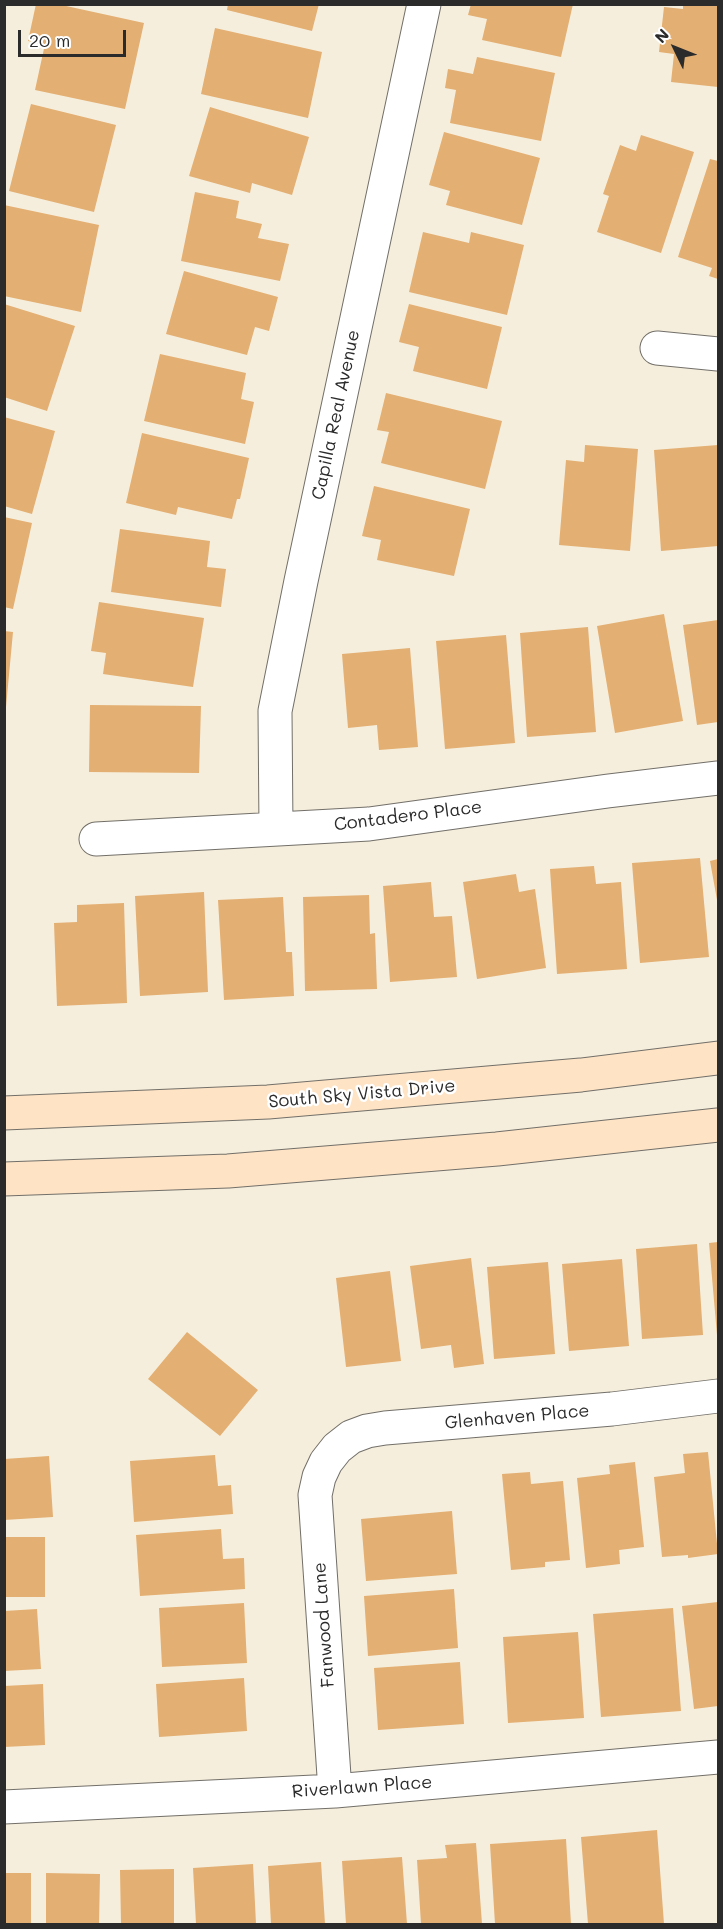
<!DOCTYPE html>
<style>
body{margin:0}
#map{position:relative;width:723px;height:1929px;overflow:hidden;background:#f6eedc;font-family:Mali,sans-serif}
canvas{display:block}
.frame{position:absolute;inset:0;border:6px solid #2b2b2b;pointer-events:none}
.north{position:absolute;left:645px;top:18px;width:60px;height:60px;-webkit-text-stroke:4px #fff;paint-order:stroke;rotate:313deg;font-size:16px;font-weight:700;line-height:24px;text-align:center;color:#2b2b2b}
.north::after{content:'';display:block;margin:auto;width:21px;height:27px;background:#2b2b2b;clip-path:polygon(50% 0,100% 100%,50% 72%,0 100%)}
.scale{position:absolute;left:18px;top:30px;width:108px;height:27px;box-sizing:border-box;border:3px solid #2b2b2b;border-top:0;padding-left:8px;font-size:18px;line-height:21px;white-space:nowrap;color:#2b2b2b;-webkit-text-stroke:4px #fff;paint-order:stroke}
</style>
<div id="map">
<canvas width="723" height="1929"></canvas>
<div class="frame"></div>
<div class="north">N</div>
<div class="scale">20 m</div>
</div>
<script>
const c = document.querySelector('canvas').getContext('2d');
c.lineJoin = 'round';
function fillPath(path, color) { c.fillStyle = color; c.fill(path, 'evenodd'); }
const poly = rows => new Path2D(rows.map(r => 'M' + r).join(''));
function stroke(path, color, width, dash) { c.strokeStyle = color; c.lineWidth = width; c.lineCap = dash ? 'butt' : 'round'; c.setLineDash(dash || []); c.stroke(path); }
function write(font, color, halo, rows, align = 'center') {
  c.font = font + ' Mali,sans-serif'; c.lineWidth = 5; c.setLineDash([]); c.textBaseline = 'middle'; c.strokeStyle = halo; c.fillStyle = color; for (const [text, x, y, turn = 0] of rows) {
    c.save(); c.translate(x, y); c.rotate((+turn || 0) * Math.PI / 180); c.textAlign = isNaN(turn) ? turn : align; if (halo) c.strokeText(text, 0, 0); c.fillText(text, 0, 0); c.restore();
  }
}
fillPath(poly([
 [36,4,57,4,144,23,125,109,35,90,45,44,28,41],
 [228,4,319,4,312,31,227,10],
 [471,4,573,4,561,57,482,40,487,19,468,15],
 [683,4,718,4,718,87,671,82,674,54,659,52,664,7,683,9],
 [215,28,322,52,308,118,201,94],
 [477,57,555,73,541,141,450,123,456,90,445,88,448,69,473,74],
 [31,104,116,125,94,212,9,191],
 [210,107,309,137,292,195,252,183,250,193,189,176],
 [444,132,540,158,522,225,446,205,450,191,429,185],
 [641,135,694,152,661,253,597,232,609,196,603,194,620,145,636,151],
 [710,159,718,161,718,279,709,276,712,268,678,257],
 [195,192,239,201,236,218,262,224,258,238,289,244,280,281,181,261],
 [4,205,99,225,81,312,4,296],
 [423,232,469,243,471,232,524,245,507,315,409,292],
 [184,271,278,297,269,331,255,327,247,355,166,334],
 [4,304,75,326,47,411,4,397],
 [409,304,502,327,487,389,413,371,419,347,399,342],
 [160,354,246,373,241,399,254,402,245,444,144,421],
 [386,393,502,421,485,489,381,463,389,432,377,430],
 [4,417,55,431,32,514,4,506],
 [142,433,249,458,240,499,237,499,232,519,178,507,176,515,126,503],
 [585,445,638,449,630,551,559,545,566,460,584,462],
 [718,445,718,546,661,551,654,450],
 [374,486,470,509,454,576,377,560,381,540,362,536],
 [4,517,32,523,13,609,4,607],
 [120,529,210,541,207,567,226,569,221,607,111,592],
 [99,602,204,618,193,687,103,674,106,653,91,651],
 [664,614,683,721,615,733,597,626],
 [718,620,718,722,697,725,683,625],
 [588,627,596,732,527,737,520,633],
 [4,631,13,632,6,707,4,707],
 [506,635,515,743,445,749,436,641],
 [410,648,418,747,379,750,377,725,348,728,342,654],
 [90,705,201,706,199,773,89,772],
 [700,858,709,957,640,963,632,863],
 [718,859,718,900,717,900,710,861],
 [594,866,596,884,621,882,627,969,557,974,550,869],
 [516,874,519,892,535,889,546,968,477,979,463,882],
 [431,882,434,917,452,916,457,977,390,982,383,886],
 [204,892,208,992,140,996,135,896],
 [369,895,370,934,375,933,377,989,305,991,303,897],
 [283,897,286,952,292,952,294,996,224,1000,218,900],
 [124,903,127,1003,57,1006,54,923,77,922,77,905],
 [718,1242,718,1334,717,1335,709,1243],
 [697,1244,703,1335,642,1339,636,1249],
 [471,1258,484,1364,454,1368,451,1345,421,1349,410,1266],
 [622,1259,629,1346,569,1351,562,1264],
 [548,1262,555,1354,494,1359,487,1267],
 [390,1271,401,1361,346,1367,336,1278],
 [187,1332,258,1390,220,1436,148,1379],
 [708,1452,718,1554,688,1558,688,1555,662,1557,654,1477,685,1473,683,1454],
 [215,1455,218,1486,231,1485,233,1514,134,1522,130,1461],
 [49,1456,53,1517,4,1520,4,1459],
 [635,1462,644,1547,619,1550,620,1564,586,1568,577,1478,610,1474,609,1465],
 [530,1472,531,1484,563,1481,570,1560,545,1562,545,1567,511,1570,502,1474],
 [452,1511,457,1574,366,1581,361,1519],
 [221,1529,223,1559,244,1558,245,1589,140,1596,136,1535],
 [4,1537,45,1537,45,1597,4,1597],
 [454,1589,458,1648,368,1656,364,1596],
 [718,1602,718,1706,694,1709,682,1606],
 [244,1603,247,1663,162,1667,159,1608],
 [673,1608,681,1711,601,1717,593,1614],
 [37,1609,41,1669,4,1671,4,1611],
 [578,1632,584,1718,508,1723,503,1637],
 [460,1662,464,1724,378,1730,374,1668],
 [244,1678,247,1731,159,1737,156,1684],
 [43,1684,45,1745,4,1747,4,1686],
 [657,1830,664,1924,588,1924,581,1837],
 [566,1839,571,1924,495,1924,490,1844],
 [476,1843,482,1924,421,1924,417,1860,447,1858,445,1845],
 [402,1857,407,1924,346,1924,342,1861],
 [321,1862,325,1924,271,1924,268,1866],
 [253,1864,256,1924,196,1924,193,1868],
 [174,1869,174,1924,121,1924,120,1870],
 [4,1873,31,1873,31,1924,4,1924],
 [46,1873,100,1874,99,1924,46,1924]
]), '#e3af72');
const minor = poly([
 [657,348,718,354],
 [276,829,275,711,301,581,424,4],
 [96,839,369,824,608,791,718,778],
 [335,1791,315,1495,319,1477,326,1462,337,1448,351,1437,367,1431,385,1428,612,1409,718,1396],
 [4,1807,335,1791,718,1757]
]);
const secondary = poly([
 [4,1113,268,1102,581,1075,718,1058],
 [4,1179,228,1171,497,1149,718,1125]
]);
stroke(minor, '#726f69', 35);
stroke(secondary, '#726f69', 35);
stroke(minor, '#fff', 33);
stroke(secondary, '#fee4c5', 33);
write('18px', '#2b2b2b', '#fff', [
 ["Capilla Real Avenue",336,415,-78],
 ["Contadero Place",408,816,-7],
 ["South Sky Vista Drive",362,1094,-5],
 ["Glenhaven Place",517,1417,-5],
 ["Fanwood Lane",324,1625,-94],
 ["Riverlawn Place",362,1787,-4]
]);
</script>
